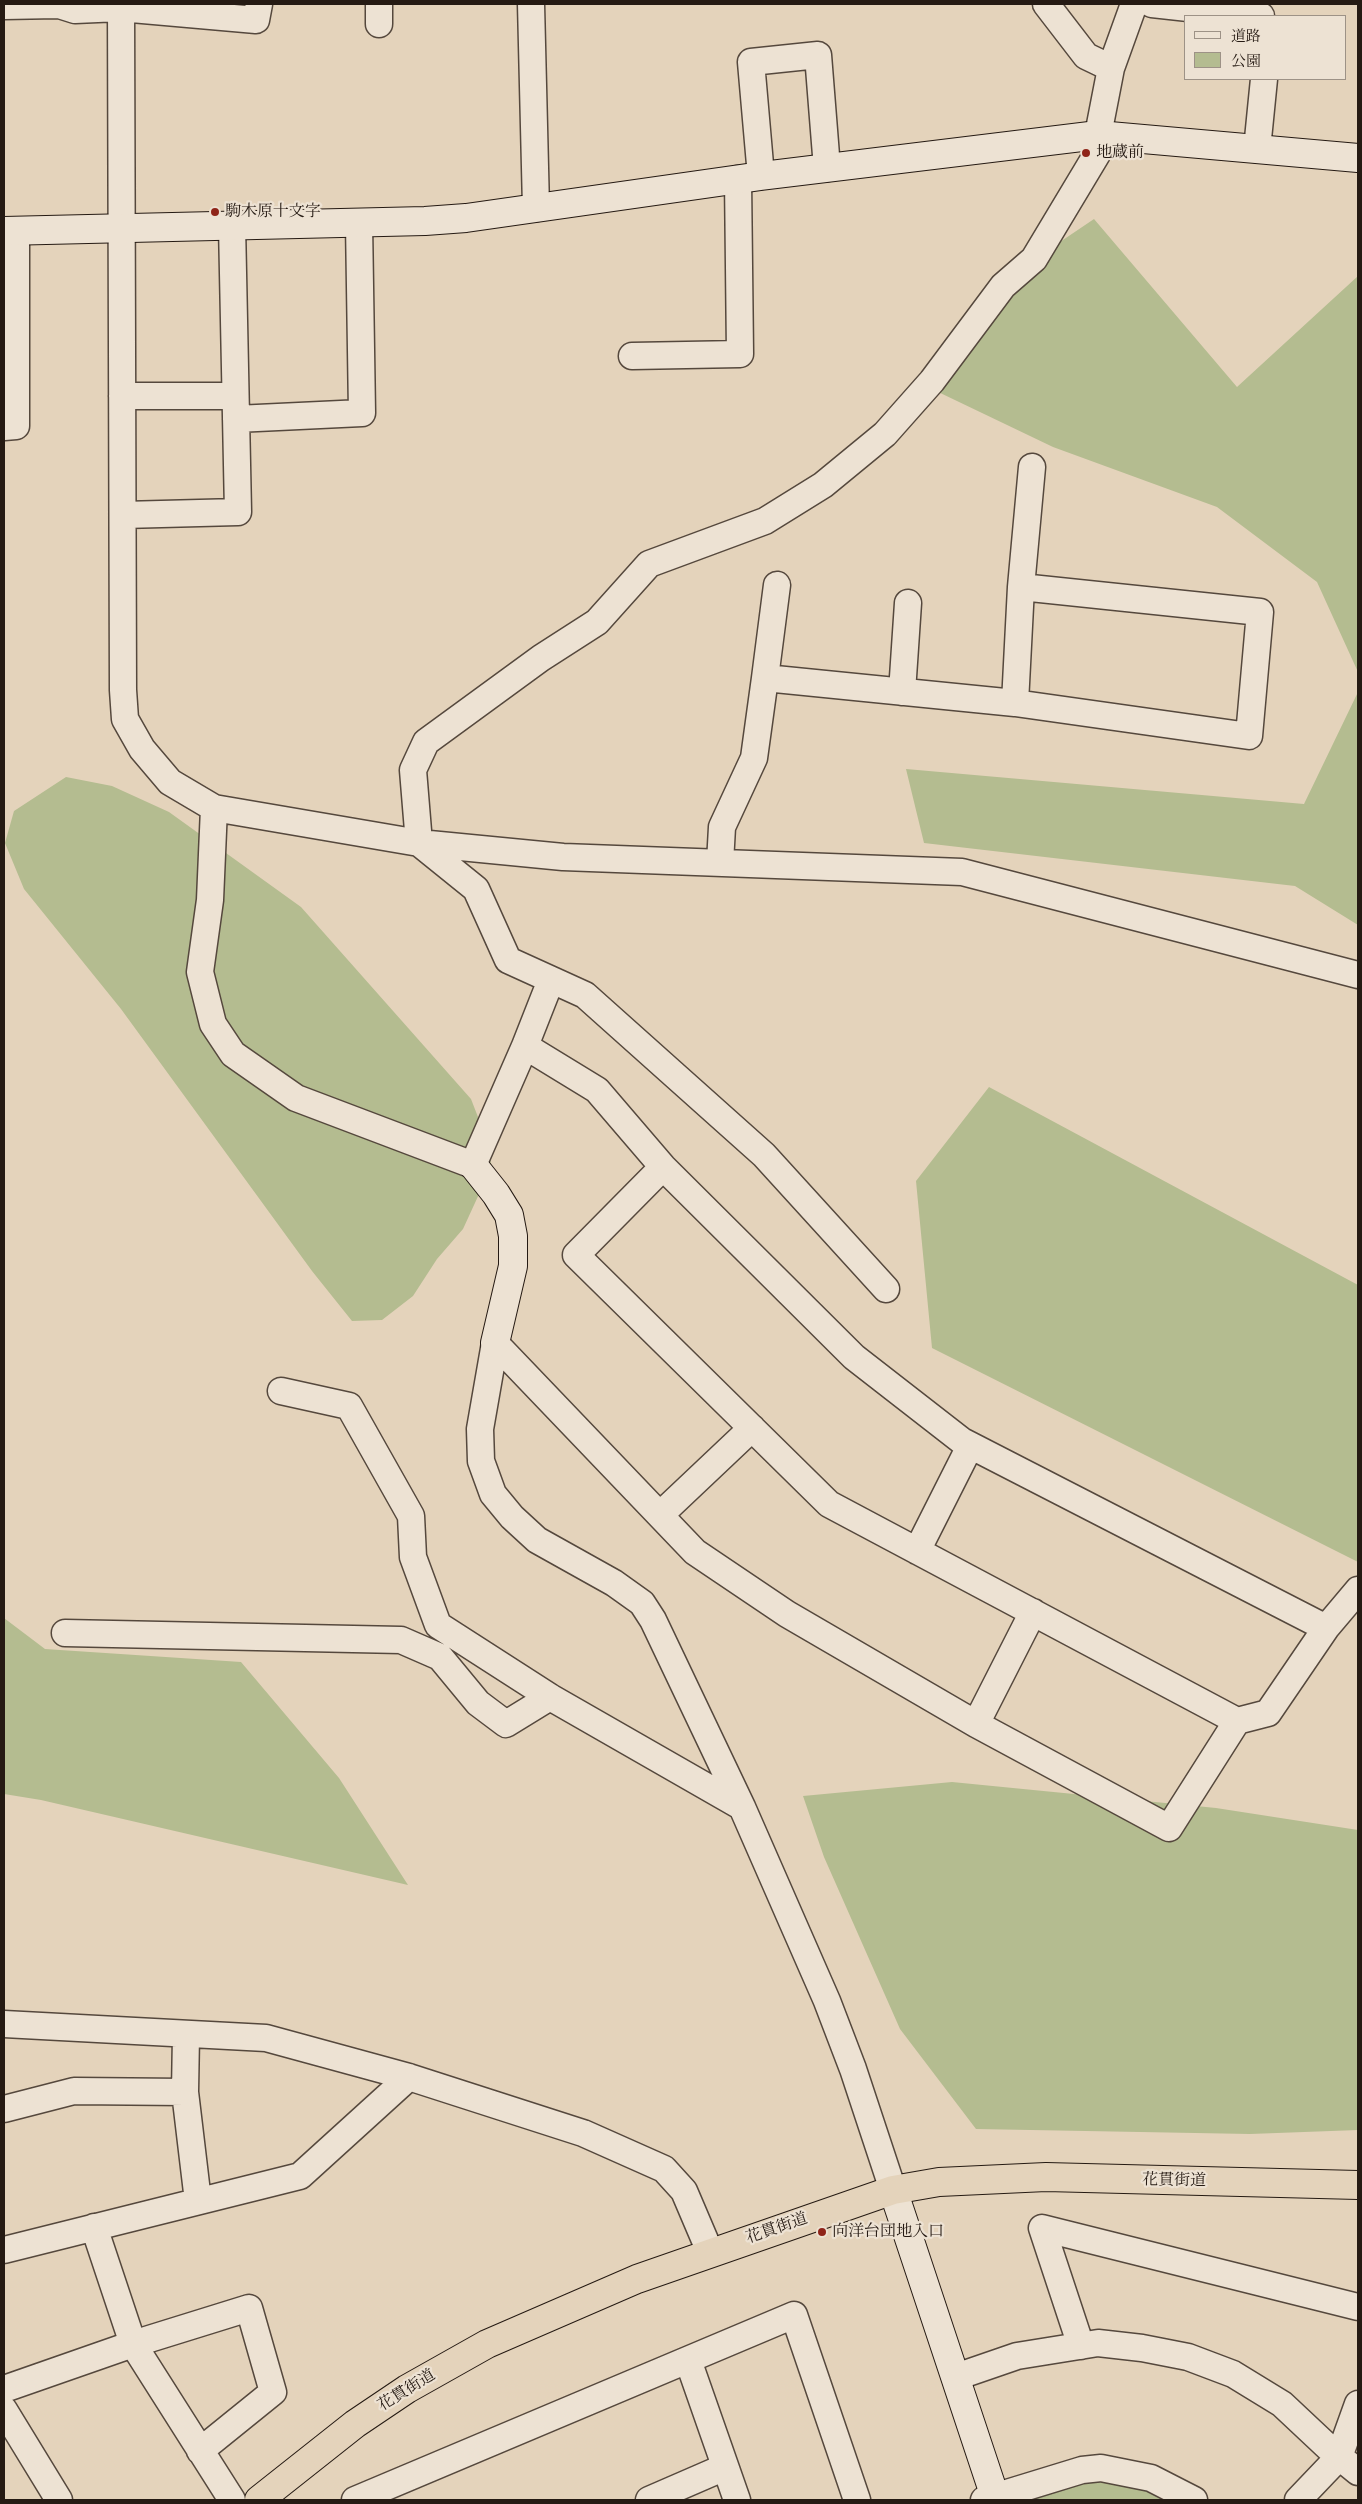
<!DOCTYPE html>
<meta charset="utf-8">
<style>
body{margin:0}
#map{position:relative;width:1362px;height:2504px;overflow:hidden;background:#e4d3bb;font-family:Cardo,"Noto Serif JP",serif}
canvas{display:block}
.frame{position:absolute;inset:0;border:5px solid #251a13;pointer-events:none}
.legend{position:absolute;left:1184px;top:15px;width:162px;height:65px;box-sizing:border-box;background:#ede2d3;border:1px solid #9d9286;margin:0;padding:6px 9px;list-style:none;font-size:15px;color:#251a13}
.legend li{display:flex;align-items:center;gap:10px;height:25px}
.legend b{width:25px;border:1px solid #9d9286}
</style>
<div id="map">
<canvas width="1362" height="2504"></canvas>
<div class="frame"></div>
<ul class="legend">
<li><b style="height:6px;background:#ede2d3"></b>道路</li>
<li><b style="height:14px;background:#b4bc90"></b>公園</li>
</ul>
</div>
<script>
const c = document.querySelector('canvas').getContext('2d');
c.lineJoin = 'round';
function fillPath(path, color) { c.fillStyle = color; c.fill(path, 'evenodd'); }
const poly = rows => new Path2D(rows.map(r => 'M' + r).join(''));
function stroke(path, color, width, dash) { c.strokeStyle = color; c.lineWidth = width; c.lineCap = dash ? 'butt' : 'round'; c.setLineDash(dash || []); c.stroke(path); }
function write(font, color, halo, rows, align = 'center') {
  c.font = font + ' Cardo,"Noto Serif JP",serif'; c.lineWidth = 4.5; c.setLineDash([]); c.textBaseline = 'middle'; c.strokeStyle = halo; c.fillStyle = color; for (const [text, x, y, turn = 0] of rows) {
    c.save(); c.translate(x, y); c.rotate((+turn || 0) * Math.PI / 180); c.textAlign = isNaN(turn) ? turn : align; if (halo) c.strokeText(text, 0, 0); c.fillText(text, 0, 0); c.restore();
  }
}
fillPath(poly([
 [1094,219,1237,387,1358,276,1358,672,1317,582,1217,507,1053,447,934,390,1014,273],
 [1358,692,1358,925,1295,886,924,843,906,769,1304,804],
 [66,777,112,786,169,812,301,907,471,1099,490,1148,491,1168,463,1229,437,1259,413,1296,382,1320,352,1321,312,1271,121,1009,24,889,5,843,14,811],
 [989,1087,1358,1285,1358,1562,932,1348,916,1181],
 [4,1618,45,1649,241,1662,339,1778,408,1885,41,1800,4,1794],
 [952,1782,1216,1808,1358,1830,1358,2130,1250,2134,976,2129,900,2029,824,1857,803,1796],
 [1088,2469,1193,2500,996,2500]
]), '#b4bc90');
const street = poly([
 [56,4,75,10,120,8,256,20,259,4],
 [121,4,123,690,125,719,142,749,170,782,214,808,419,843,563,857,962,872,1358,975],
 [379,4,379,24],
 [531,4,536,208],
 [1046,4,1086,56,1111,68],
 [1152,4,1261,16],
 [4,6,57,5],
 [1257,149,1264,79],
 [761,176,751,62,818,55,827,168],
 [632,356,740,354,738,179],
 [122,396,235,396],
 [236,419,362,413,359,223],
 [4,427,16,426,16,231],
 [123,515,238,512,232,225],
 [765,678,777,585],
 [902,692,908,603],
 [1015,703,1021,587,1032,467],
 [214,808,210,900,200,972,213,1024,233,1054,296,1098,473,1165,525,1046,597,1090,663,1167,854,1357,962,1441,1326,1628,1268,1713,1237,1721,1169,1828,976,1724,787,1614,695,1552,495,1343],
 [720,863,722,827,754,758,765,678,1015,703,1249,736,1260,612,1021,587],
 [525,1046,551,980],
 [663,1167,576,1255,829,1504,1237,1721],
 [886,1289,764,1155,585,995,508,960,476,889,419,843,413,770,426,742,541,658,597,622,649,564,765,521,823,485,885,434,932,381,1003,286,1034,259,1097,154,1098,135,1111,68,1134,4],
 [495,1343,480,1429,481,1461,493,1494,512,1517,537,1540,614,1583,642,1603,653,1620,742,1807,827,2001,853,2069,893,2190],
 [281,1391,349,1406,411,1516,413,1557,438,1625,550,1697,742,1807],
 [660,1515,752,1428],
 [917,1551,970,1446],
 [1326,1628,1358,1590],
 [65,1633,401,1640,440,1657,478,1703,506,1724,550,1697],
 [976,1724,1033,1612],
 [4,2024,266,2038,409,2077,583,2133,664,2169,684,2191,710,2252],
 [185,2092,198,2201],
 [4,2109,74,2091,185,2092,186,2035],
 [94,2227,133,2344,232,2500],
 [4,2250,300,2176,409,2077],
 [1081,2346,1042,2228,1358,2307],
 [688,2360,737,2500],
 [956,2377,1017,2356,1098,2343,1142,2348,1188,2357,1233,2374,1282,2404,1331,2450,1358,2472],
 [4,2389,133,2344,249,2308,273,2392,200,2451],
 [4,2410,59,2500],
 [355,2500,794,2315,857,2500],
 [649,2500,725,2467],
 [984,2500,1082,2470,1101,2468,1151,2478,1194,2500],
 [1298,2500,1339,2457,1358,2404]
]);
const secondary = poly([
 [4,231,425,221,466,218,761,176,1098,135,1358,158],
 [473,1165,496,1194,509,1215,513,1236,513,1266,495,1343],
 [893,2190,996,2500]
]);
const highway = poly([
 [259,2500,355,2424,407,2389,487,2344,637,2279,893,2190,939,2182,1046,2177,1358,2185]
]);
stroke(street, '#55483d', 29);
stroke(secondary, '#251a13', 30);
stroke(highway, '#251a13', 30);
stroke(street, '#ede2d3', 26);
stroke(secondary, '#ede2d3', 28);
stroke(highway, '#e4d3bb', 28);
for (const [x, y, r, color] of [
 [1086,153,5,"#8f2418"],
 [215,212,5,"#8f2418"],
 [822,2232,5,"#8f2418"]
]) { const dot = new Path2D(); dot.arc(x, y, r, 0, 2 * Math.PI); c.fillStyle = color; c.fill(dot); stroke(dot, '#ede2d3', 2); }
write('16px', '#251a13', '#ede2d3', [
 ["地蔵前",1096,153],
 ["駒木原十文字",225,212],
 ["向洋台団地入口",832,2232]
], 'left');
write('16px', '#251a13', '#ede2d3', [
 ["花貫街道",1174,2181,1],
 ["花貫街道",777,2229,-19],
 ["花貫街道",407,2391,-32]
]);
</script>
